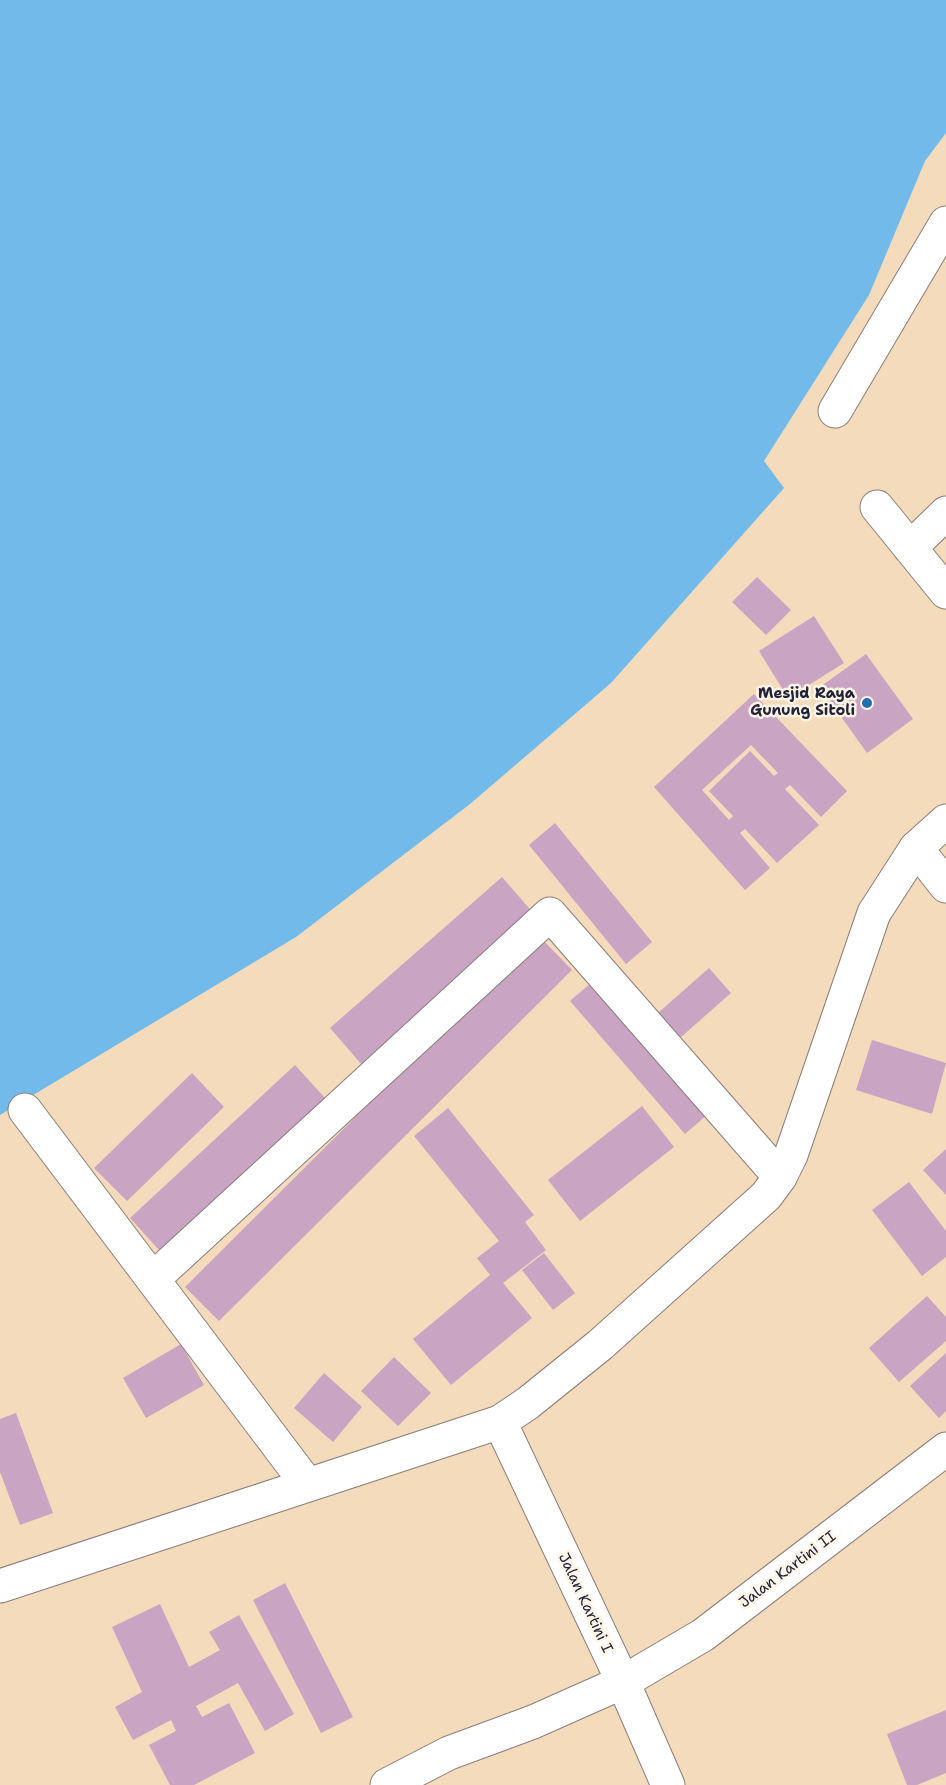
<!DOCTYPE html>
<style>
body{margin:0}
canvas{display:block;background:#f3dbbb}
</style>
<canvas width="946" height="1785"></canvas>
<script>
const c = document.querySelector('canvas').getContext('2d');
c.lineJoin = 'round';
function fillPath(path, color) { c.fillStyle = color; c.fill(path, 'evenodd'); }
const poly = rows => new Path2D(rows.map(r => 'M' + r).join(''));
function stroke(path, color, width, dash) { c.strokeStyle = color; c.lineWidth = width; c.lineCap = dash ? 'butt' : 'round'; c.setLineDash(dash || []); c.stroke(path); }
function write(font, color, halo, rows, align = 'center') {
  c.font = font + ' "Shantell Sans",sans-serif'; c.lineWidth = 5; c.setLineDash([]); c.textBaseline = 'middle'; c.strokeStyle = halo; c.fillStyle = color; for (const [text, x, y, turn = 0] of rows) {
    c.save(); c.translate(x, y); c.rotate((+turn || 0) * Math.PI / 180); c.textAlign = isNaN(turn) ? turn : align; if (halo) c.strokeText(text, 0, 0); c.fillText(text, 0, 0); c.restore();
  }
}
fillPath(poly([
 [0,0,946,0,946,133,925,161,869,295,764,461,784,488,611,683,470,804,296,937,0,1115]
]), '#72baea');
fillPath(poly([
 [757,577,791,610,766,635,732,602],
 [814,616,844,663,788,698,759,651],
 [866,654,913,719,867,753,820,687],
 [754,694,847,791,821,817,790,785,785,789,819,825,777,863,745,829,740,833,770,868,745,890,654,787],
 [751,745,778,773,774,776,750,751,709,791,733,816,729,820,702,790],
 [555,823,652,942,626,964,529,845],
 [502,877,535,915,363,1066,330,1028],
 [538,935,572,970,219,1321,185,1287],
 [709,968,731,993,680,1038,658,1013],
 [600,975,715,1108,685,1134,570,1001],
 [872,1040,946,1063,932,1114,856,1090],
 [295,1065,325,1098,160,1251,130,1218],
 [192,1073,224,1107,127,1201,94,1168],
 [642,1106,674,1147,580,1221,548,1180],
 [448,1108,534,1215,525,1222,546,1250,503,1283,532,1318,451,1385,413,1339,490,1275,477,1258,499,1241,414,1136],
 [946,1149,946,1195,923,1170],
 [909,1182,946,1231,946,1257,922,1276,872,1210],
 [544,1253,575,1293,553,1310,522,1270],
 [927,1296,946,1317,946,1341,899,1382,869,1348],
 [181,1344,204,1385,146,1418,123,1378],
 [946,1353,946,1411,939,1418,910,1386],
 [394,1357,431,1393,398,1426,361,1391],
 [324,1373,362,1407,333,1442,294,1408],
 [16,1413,53,1513,20,1525,0,1472,0,1419],
 [285,1583,353,1717,321,1733,253,1600],
 [160,1604,189,1667,220,1650,209,1632,239,1615,294,1714,265,1731,238,1683,196,1706,202,1717,229,1703,255,1753,194,1785,170,1785,149,1745,176,1731,171,1720,133,1740,115,1707,142,1692,112,1627],
 [946,1710,946,1773,917,1785,907,1785,887,1734]
]), '#caa4c3');
const minor = poly([
 [835,411,946,223],
 [877,507,946,592],
 [910,548,946,513],
 [25,1110,307,1484],
 [153,1279,550,914,780,1177],
 [500,1422,623,1682,668,1785],
 [387,1785,449,1753,533,1722,623,1682,703,1635,946,1449]
]);
const major = poly([
 [916,848,946,886]
]);
const highway = poly([
 [0,1586,500,1422,528,1403,600,1345,766,1196,780,1177,791,1155,874,913,916,848,946,821]
]);
stroke(minor, '#8a7e7b', 35);
stroke(major, '#8a7e7b', 35);
stroke(highway, '#8a7e7b', 35);
stroke(minor, '#fff', 33);
stroke(major, '#fff', 33);
stroke(highway, '#fff', 33);
for (const [x, y, r, color] of [
 [867,703,6,"#1f6fb2"]
]) { const dot = new Path2D(); dot.arc(x, y, r, 0, 2 * Math.PI); c.fillStyle = color; c.fill(dot); stroke(dot, '#fcf5e5', 2); }
write('bold 15px', '#22223b', '#fcf5e5', [
 ["Mesjid Raya",855,694],
 ["Gunung Sitoli",855,711]
], 'right');
write('15px', '#22223b', '#fcf5e5', [
 ["Jalan Kartini II",788,1570,-37],
 ["Jalan Kartini I",585,1603,65]
]);
</script>
